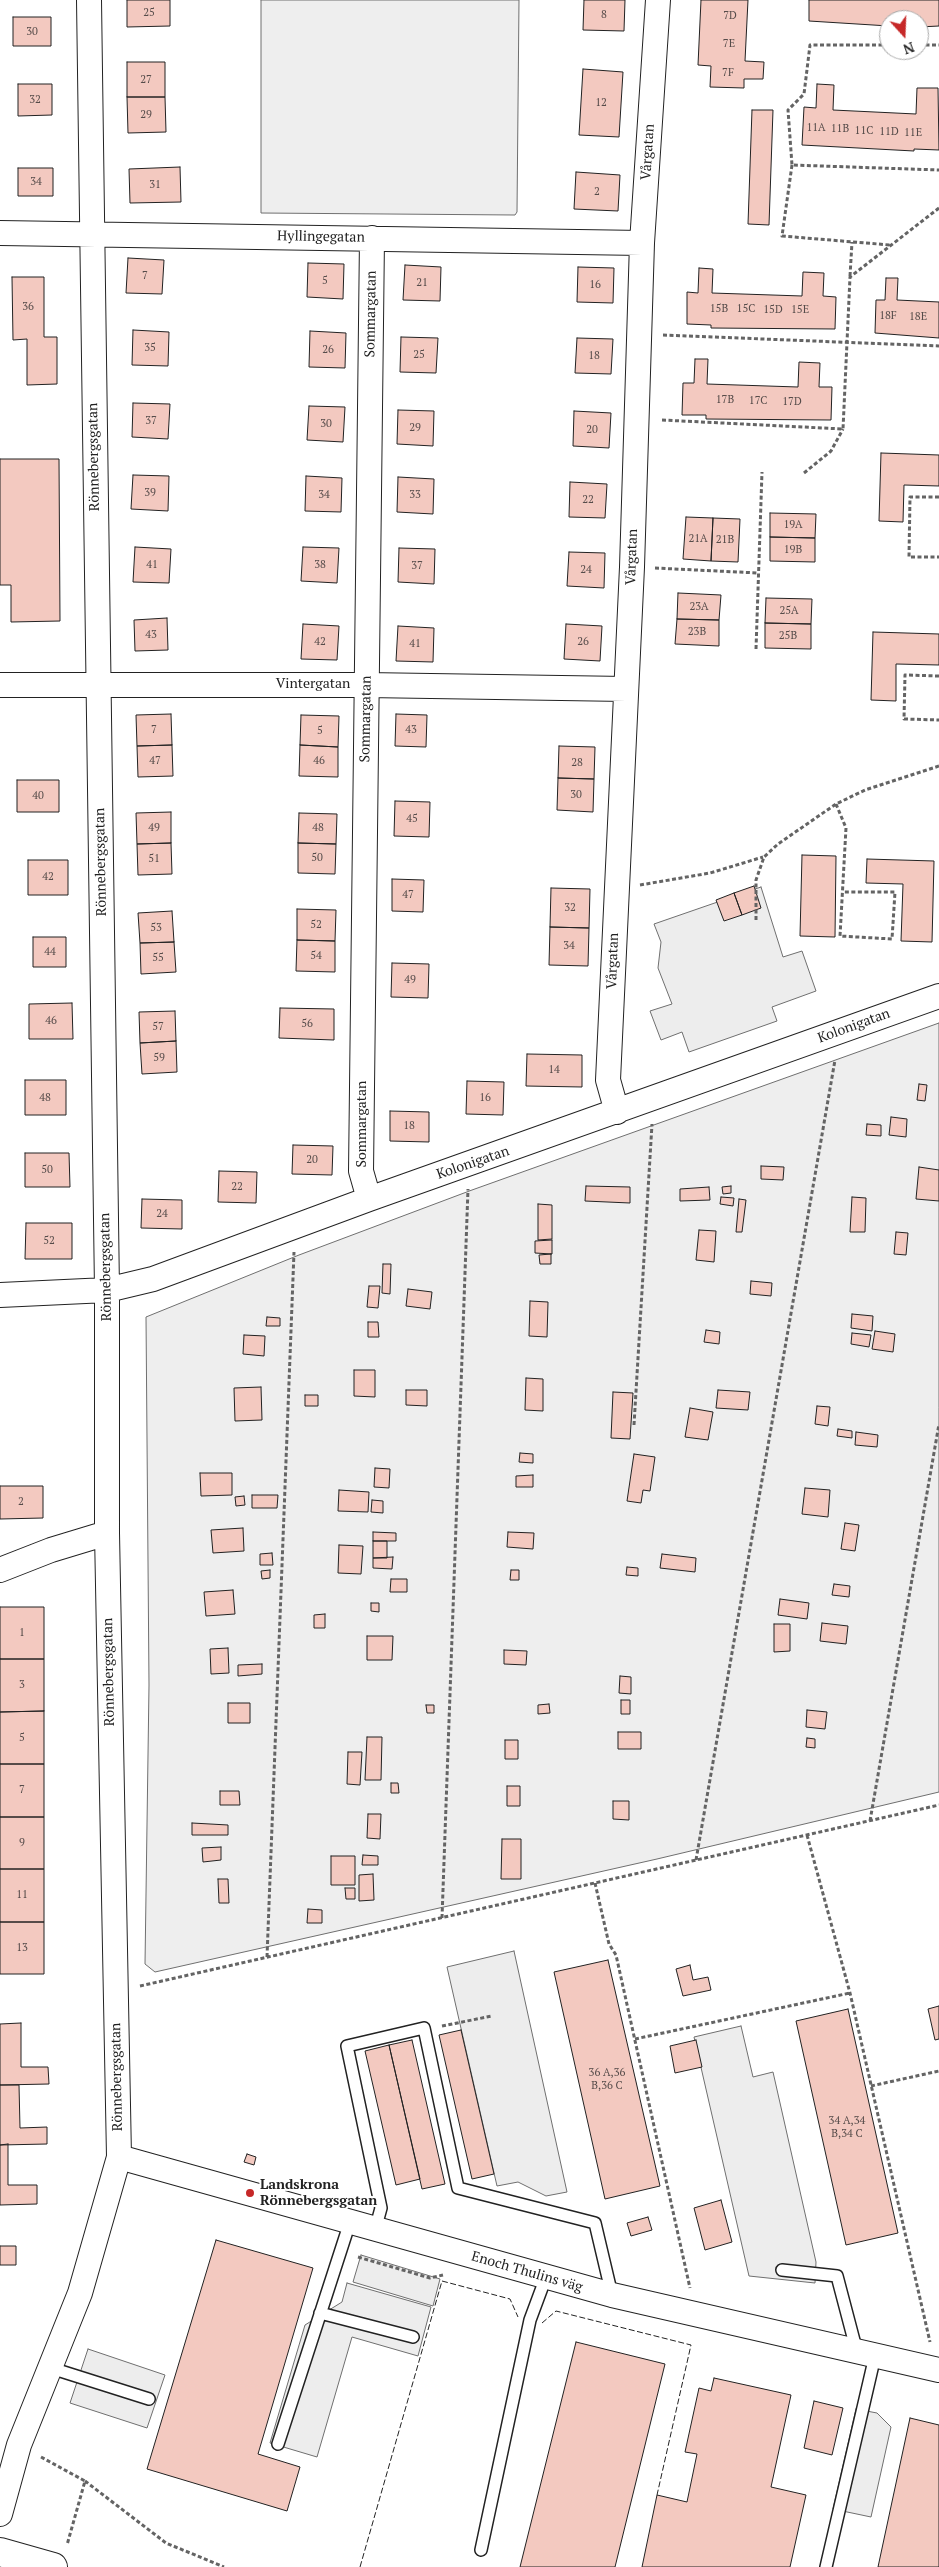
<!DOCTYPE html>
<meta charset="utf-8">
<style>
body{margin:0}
#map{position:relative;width:939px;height:2567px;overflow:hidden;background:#fff;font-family:"PT Serif",serif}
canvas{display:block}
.north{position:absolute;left:879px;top:10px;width:50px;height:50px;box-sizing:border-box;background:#fff;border:1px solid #a7a7a7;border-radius:50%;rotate:160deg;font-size:14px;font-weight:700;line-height:20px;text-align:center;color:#222}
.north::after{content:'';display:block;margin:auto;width:18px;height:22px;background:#c62828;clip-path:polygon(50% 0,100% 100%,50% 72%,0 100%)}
</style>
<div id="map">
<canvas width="939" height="2567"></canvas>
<div class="north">N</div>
</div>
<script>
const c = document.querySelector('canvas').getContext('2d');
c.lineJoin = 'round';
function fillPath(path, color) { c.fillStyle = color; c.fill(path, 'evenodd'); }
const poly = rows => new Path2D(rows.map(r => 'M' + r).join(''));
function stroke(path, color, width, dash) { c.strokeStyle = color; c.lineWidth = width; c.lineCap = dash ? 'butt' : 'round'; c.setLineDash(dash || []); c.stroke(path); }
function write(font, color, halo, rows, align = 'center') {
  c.font = font + ' "PT Serif",serif'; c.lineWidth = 4; c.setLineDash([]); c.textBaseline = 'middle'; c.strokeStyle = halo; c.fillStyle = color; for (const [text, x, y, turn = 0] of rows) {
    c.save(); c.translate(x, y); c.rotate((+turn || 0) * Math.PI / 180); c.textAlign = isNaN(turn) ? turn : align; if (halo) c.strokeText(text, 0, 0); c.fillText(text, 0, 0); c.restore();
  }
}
const green = poly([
 [261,0,519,0,517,212,515,215,261,213,261,0],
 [939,1023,939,1792,657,1859,155,1972,145,1964,149,1685,146,1317,299,1255,472,1190,939,1023]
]);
fillPath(green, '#eee');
stroke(green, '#6f6f6f', 1);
const parking = poly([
 [761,887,783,957,802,951,816,991,772,1007,777,1021,689,1052,682,1032,661,1040,650,1011,672,1004,658,968,661,942,654,924,761,887],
 [514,1951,567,2192,546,2196,518,2182,497,2186,447,1967,514,1951],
 [741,2026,753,2077,773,2072,816,2262,815,2283,749,2276,694,2037,741,2026],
 [361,2255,440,2279,433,2306,353,2282,361,2255],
 [347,2283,431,2307,418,2356,352,2337,317,2457,270,2443,305,2325,342,2302,347,2283],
 [88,2349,165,2375,147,2428,70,2403,88,2349],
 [856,2409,877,2413,891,2427,871,2517,833,2509,856,2409]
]);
fillPath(parking, '#ededed');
stroke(parking, '#6f6f6f', 1);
const building = poly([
 [127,0,170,0,170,26,127,27,127,0],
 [584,0,625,0,624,31,583,30,584,0],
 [701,0,748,0,745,61,764,62,763,79,744,79,744,88,710,87,711,66,698,65,701,0],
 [809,0,939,0,939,26,919,27,919,20,889,20,889,26,809,21,809,0],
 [13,17,51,17,51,46,13,46,13,17],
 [127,62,165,62,165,97,127,97,127,62],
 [583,69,623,72,619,137,579,135,583,69],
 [18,84,52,84,52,115,18,116,18,84],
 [817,84,834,85,833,110,916,114,917,88,938,88,939,150,914,149,914,151,802,145,804,107,816,108,817,84],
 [127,97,165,97,166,132,128,133,127,97],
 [752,110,773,110,769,225,748,224,752,110],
 [180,167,181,202,130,203,129,169,180,167],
 [18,168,53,168,53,196,18,196,18,168],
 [576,172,620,175,618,211,574,209,576,172],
 [128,258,164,260,162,294,126,293,128,258],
 [308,263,344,264,343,299,307,297,308,263],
 [405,265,441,267,440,301,403,300,405,265],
 [578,267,614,268,613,303,577,302,578,267],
 [699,268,713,269,712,293,802,296,803,272,824,273,823,296,836,297,835,329,711,328,711,325,687,324,687,292,698,293,699,268],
 [12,277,44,277,44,337,57,337,57,384,27,385,27,339,13,340,12,277],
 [886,278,898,278,897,300,939,302,939,338,875,333,876,300,885,300,886,278],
 [133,330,169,332,168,366,132,365,133,330],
 [310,331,346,333,345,368,309,367,310,331],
 [401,337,438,338,436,373,400,372,401,337],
 [577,338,613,339,611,374,575,373,577,338],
 [695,359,708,359,707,384,798,387,799,362,820,363,819,387,832,387,831,420,706,419,706,415,682,415,683,383,694,383,695,359],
 [133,403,170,404,168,439,132,437,133,403],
 [309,406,345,407,343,442,307,440,309,406],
 [398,410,434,411,433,446,397,444,398,410],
 [574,411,611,413,609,448,573,446,574,411],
 [881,453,939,455,939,486,904,485,903,522,879,521,881,453],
 [0,459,59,459,60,621,11,622,11,585,0,585,0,459],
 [133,475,169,476,168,511,131,509,133,475],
 [306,476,342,478,341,512,305,511,306,476],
 [398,477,434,479,433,514,397,512,398,477],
 [570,482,607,484,605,518,569,517,570,482],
 [770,513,816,514,815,538,770,537,770,513],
 [686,517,713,518,711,561,683,559,686,517],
 [713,518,740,519,738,562,711,561,713,518],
 [770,537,815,538,815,562,770,561,770,537],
 [135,547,171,549,169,583,133,582,135,547],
 [303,547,339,548,337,583,301,581,303,547],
 [399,548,435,549,434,584,398,582,399,548],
 [569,552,605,553,604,588,567,586,569,552],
 [678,593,721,595,719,620,677,619,678,593],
 [766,598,812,599,811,624,765,623,766,598],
 [167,618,168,650,135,651,134,620,167,618],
 [677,619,719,620,719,646,675,644,677,619],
 [765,623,811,624,811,649,765,648,765,623],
 [303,624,339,626,337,660,301,659,303,624],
 [566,624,602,626,600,661,564,659,566,624],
 [398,626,434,628,433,662,396,661,398,626],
 [873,632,939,634,939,665,896,664,896,701,871,700,873,632],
 [171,714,172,745,137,746,136,715,171,714],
 [396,714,427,715,426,747,395,746,396,714],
 [301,715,339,716,338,747,300,745,301,715],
 [172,745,173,776,138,777,137,746,172,745],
 [300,745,338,747,338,777,299,776,300,745],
 [559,746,595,747,594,779,558,778,559,746],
 [558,778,594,779,593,812,557,810,558,778],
 [17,780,59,780,59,812,17,812,17,780],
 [395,801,430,802,429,837,394,836,395,801],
 [171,812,171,843,137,844,136,813,171,812],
 [299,813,337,814,336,844,298,843,299,813],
 [171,843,172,874,138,875,137,844,171,843],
 [298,843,336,844,335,874,298,873,298,843],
 [802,855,836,856,835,937,800,936,802,855],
 [867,859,934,861,932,942,901,941,903,884,866,883,867,859],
 [28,860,68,860,68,895,28,895,28,860],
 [392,879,424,880,423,912,392,911,392,879],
 [754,886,761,908,742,915,734,893,754,886],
 [551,888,590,889,589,928,550,927,551,888],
 [734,893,742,915,724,921,716,900,734,893],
 [297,909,336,910,335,941,297,940,297,909],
 [172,911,174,942,140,943,138,913,172,911],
 [550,927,589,928,588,966,549,965,550,927],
 [33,937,66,937,66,967,33,967,33,937],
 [297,940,335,941,335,972,296,971,297,940],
 [174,942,176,972,141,974,140,943,174,942],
 [392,963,429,964,428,998,391,997,392,963],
 [72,1003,73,1039,29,1039,29,1004,72,1003],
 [280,1008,334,1009,334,1040,279,1038,280,1008],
 [175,1011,176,1041,140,1043,139,1012,175,1011],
 [176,1041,177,1072,142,1074,140,1043,176,1041],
 [527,1054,582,1055,582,1087,526,1086,527,1054],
 [25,1080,66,1080,66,1115,25,1115,25,1080],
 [467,1081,504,1082,503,1115,466,1114,467,1081],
 [919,1084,927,1085,925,1101,917,1100,919,1084],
 [390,1111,429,1112,429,1142,390,1141,390,1111],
 [891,1117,907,1119,906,1137,889,1135,891,1117],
 [867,1124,881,1125,881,1136,866,1135,867,1124],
 [293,1145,333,1146,332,1175,292,1174,293,1145],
 [25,1153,69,1153,70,1187,25,1187,25,1153],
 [761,1166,784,1167,783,1180,761,1179,761,1166],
 [919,1167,939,1170,939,1201,916,1199,919,1167],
 [219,1171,257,1172,256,1203,218,1202,219,1171],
 [586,1186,630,1187,630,1203,585,1201,586,1186],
 [731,1186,731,1193,723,1194,722,1187,731,1186],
 [709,1187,710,1200,680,1201,680,1189,709,1187],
 [721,1197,734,1198,733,1206,720,1204,721,1197],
 [852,1197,866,1198,865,1232,850,1232,852,1197],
 [142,1199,182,1200,182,1229,141,1228,142,1199],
 [739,1199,746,1200,742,1232,736,1232,739,1199],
 [538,1204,552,1205,552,1239,538,1240,538,1204],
 [26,1223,72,1223,72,1259,25,1259,26,1223],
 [699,1230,716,1231,714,1262,696,1260,699,1230],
 [896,1232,908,1233,906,1255,894,1254,896,1232],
 [552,1240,552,1254,535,1253,535,1241,552,1240],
 [551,1254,551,1264,540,1264,539,1255,551,1254],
 [383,1264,391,1264,390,1294,382,1293,383,1264],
 [751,1281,772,1283,771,1296,750,1294,751,1281],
 [369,1286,380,1286,378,1308,367,1307,369,1286],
 [408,1289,432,1292,430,1309,406,1306,408,1289],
 [530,1301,548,1302,547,1337,529,1336,530,1301],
 [852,1314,873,1316,872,1331,851,1328,852,1314],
 [267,1317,280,1318,280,1326,266,1326,267,1317],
 [368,1322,378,1322,379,1337,368,1337,368,1322],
 [706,1330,720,1332,719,1344,704,1342,706,1330],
 [875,1331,895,1334,893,1352,872,1349,875,1331],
 [852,1333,871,1335,869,1347,851,1344,852,1333],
 [244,1335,265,1336,264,1356,243,1354,244,1335],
 [354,1370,375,1370,375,1397,354,1396,354,1370],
 [526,1378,543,1379,543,1411,525,1410,526,1378],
 [261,1387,262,1420,235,1421,234,1388,261,1387],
 [406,1390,427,1390,427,1406,406,1405,406,1390],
 [718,1390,750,1392,748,1410,716,1408,718,1390],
 [613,1392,633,1393,630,1439,611,1438,613,1392],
 [305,1395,318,1395,318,1406,305,1406,305,1395],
 [817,1406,830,1407,828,1426,815,1424,817,1406],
 [690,1408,713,1412,708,1440,685,1437,690,1408],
 [838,1429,852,1431,852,1438,837,1436,838,1429],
 [856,1432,878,1435,877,1447,855,1445,856,1432],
 [520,1453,533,1454,533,1463,519,1462,520,1453],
 [634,1454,655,1457,650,1491,643,1490,641,1503,627,1501,634,1454],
 [375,1468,390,1469,389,1488,374,1487,375,1468],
 [200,1473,232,1473,232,1495,201,1496,200,1473],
 [533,1475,533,1487,516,1487,516,1476,533,1475],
 [0,1486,43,1486,43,1518,0,1519,0,1486],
 [805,1488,830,1490,828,1517,802,1514,805,1488],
 [339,1490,369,1492,368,1512,338,1511,339,1490],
 [252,1495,278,1495,277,1508,252,1508,252,1495],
 [244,1496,245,1505,236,1506,235,1497,244,1496],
 [372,1500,383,1501,383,1513,371,1512,372,1500],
 [845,1523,859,1525,855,1551,841,1549,845,1523],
 [243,1528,244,1551,213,1553,211,1530,243,1528],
 [373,1532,396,1533,396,1541,373,1541,373,1532],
 [508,1532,534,1533,533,1549,507,1547,508,1532],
 [373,1541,387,1541,387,1558,373,1558,373,1541],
 [339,1545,363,1546,361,1574,338,1573,339,1545],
 [272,1553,273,1565,260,1565,260,1554,272,1553],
 [662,1554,696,1558,695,1572,660,1568,662,1554],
 [393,1557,392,1569,373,1568,373,1558,393,1557],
 [627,1567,638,1568,638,1576,626,1575,627,1567],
 [270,1570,270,1578,262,1579,261,1571,270,1570],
 [511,1570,519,1570,519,1580,510,1580,511,1570],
 [391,1579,407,1579,407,1592,390,1592,391,1579],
 [834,1584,850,1586,849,1597,832,1595,834,1584],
 [233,1590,235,1614,206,1616,204,1592,233,1590],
 [780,1599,809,1603,807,1619,778,1615,780,1599],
 [371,1603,379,1603,379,1612,371,1611,371,1603],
 [0,1607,44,1607,44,1659,0,1659,0,1607],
 [325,1614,325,1628,314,1628,314,1615,325,1614],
 [822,1623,848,1626,846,1644,820,1641,822,1623],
 [774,1624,790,1624,790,1651,774,1652,774,1624],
 [367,1636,393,1636,392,1660,367,1660,367,1636],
 [228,1648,229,1673,211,1674,210,1649,228,1648],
 [504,1650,527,1651,526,1665,504,1664,504,1650],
 [0,1659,44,1659,44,1711,0,1712,0,1659],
 [262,1664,262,1674,238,1676,238,1665,262,1664],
 [620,1676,631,1677,631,1694,619,1693,620,1676],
 [621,1700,630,1700,630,1714,621,1714,621,1700],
 [228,1703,250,1703,250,1723,228,1723,228,1703],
 [549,1704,550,1713,538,1714,538,1705,549,1704],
 [426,1705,434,1705,434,1713,427,1713,426,1705],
 [807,1710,827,1712,825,1729,806,1727,807,1710],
 [44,1711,44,1764,0,1764,0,1712,44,1711],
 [618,1732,641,1732,641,1749,618,1749,618,1732],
 [367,1737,382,1737,381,1780,365,1780,367,1737],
 [807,1738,815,1739,815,1748,806,1747,807,1738],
 [505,1740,518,1740,518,1759,505,1759,505,1740],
 [348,1752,362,1752,360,1785,347,1784,348,1752],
 [0,1764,44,1764,44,1817,0,1817,0,1764],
 [391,1783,398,1783,399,1793,391,1793,391,1783],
 [507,1786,520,1786,520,1806,507,1806,507,1786],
 [220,1791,239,1791,240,1805,220,1805,220,1791],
 [613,1801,629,1801,629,1820,613,1819,613,1801],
 [368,1814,381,1814,380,1839,367,1838,368,1814],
 [0,1817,44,1817,44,1869,0,1869,0,1817],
 [192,1823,228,1825,228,1835,192,1835,192,1823],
 [502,1839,521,1839,521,1879,501,1879,502,1839],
 [221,1847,221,1860,203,1862,202,1848,221,1847],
 [363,1855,378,1856,378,1865,362,1865,363,1855],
 [331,1856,355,1856,355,1885,331,1885,331,1856],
 [0,1869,44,1869,44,1922,0,1922,0,1869],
 [373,1874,374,1900,359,1901,359,1875,373,1874],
 [218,1879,228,1879,229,1903,219,1903,218,1879],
 [345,1888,355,1888,355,1899,346,1899,345,1888],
 [308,1909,322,1910,322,1923,307,1923,308,1909],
 [0,1922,44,1922,44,1974,0,1974,0,1922],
 [608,1960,660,2186,605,2199,554,1972,608,1960],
 [690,1965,693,1980,708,1977,711,1990,683,1996,676,1969,690,1965],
 [939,2006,939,2039,935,2040,928,2009,939,2006],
 [848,2009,898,2233,846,2245,796,2021,848,2009],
 [21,2023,21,2067,48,2067,49,2084,0,2085,0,2024,21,2023],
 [461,2030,494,2174,472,2179,439,2035,461,2030],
 [412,2040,445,2184,422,2189,389,2045,412,2040],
 [696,2040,702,2067,675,2073,670,2046,696,2040],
 [389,2045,420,2179,396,2185,365,2051,389,2045],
 [0,2085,19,2085,20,2128,47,2127,47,2144,0,2145,0,2085],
 [8,2144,8,2185,37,2185,37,2204,0,2205,0,2145,8,2144],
 [247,2154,256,2157,254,2165,244,2162,247,2154],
 [721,2200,732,2242,705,2250,694,2208,721,2200],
 [648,2217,652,2230,631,2236,627,2223,648,2217],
 [216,2240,313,2268,258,2454,300,2467,287,2511,147,2469,216,2240],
 [0,2246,16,2246,16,2265,0,2265,0,2246],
 [576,2342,665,2364,615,2567,520,2567,576,2342],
 [714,2378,791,2395,771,2487,806,2495,790,2567,642,2567,657,2495,687,2502,697,2454,685,2452,699,2388,711,2391,714,2378],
 [814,2401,843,2408,832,2455,804,2448,814,2401],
 [910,2418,939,2425,939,2567,878,2567,910,2418]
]);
fillPath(building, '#f3c9c0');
stroke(building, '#222', 1);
const service = poly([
 [375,2230,381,2208,347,2046,424,2028,458,2188,595,2223,612,2295],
 [782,2270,837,2276,857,2352],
 [320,2313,413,2337],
 [51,2368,149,2399],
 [278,2444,350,2222],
 [481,2550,530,2320,546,2277],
 [826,2567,875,2356]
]);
const minor = poly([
 [0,233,642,243],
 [0,685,366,685,626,689],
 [617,1112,608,1080,632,567,642,243,658,0],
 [369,1199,361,1171,372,238],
 [0,1295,107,1290,153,1279,369,1199,939,996],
 [0,1570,51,1550,107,1533],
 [119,2157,612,2295,939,2370],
 [0,2514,19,2445,80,2293,119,2157,107,1533,107,1290,89,0]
]);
const secondary = poly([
 [0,2552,53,2567]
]);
stroke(service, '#222', 14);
stroke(minor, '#222', 26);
stroke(secondary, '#222', 30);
stroke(poly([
 [889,45,810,45,804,94,788,110,792,165,939,170],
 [919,45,939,45],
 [792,165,782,236,890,245],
 [850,276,852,242],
 [663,335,939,346],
 [662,420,843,429,850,277,939,208],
 [804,473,831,451,843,429],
 [939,497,910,497,909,557,939,557],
 [655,568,758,573],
 [756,649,762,472],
 [939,676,905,675,904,719,939,720],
 [836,804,846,828,840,936,892,939,895,892,844,892],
 [640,885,710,873,763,857],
 [756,920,756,880,764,857,778,844,836,804,865,790,939,766],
 [634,1425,652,1124],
 [870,1821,939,1424],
 [807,1835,850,1993,930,2342],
 [696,1860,835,1060],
 [595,1883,609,1944,616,1955,690,2288],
 [442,1918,468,1189],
 [267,1957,294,1252],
 [140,1986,939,1805],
 [442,2026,492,2016],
 [635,2039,850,1993],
 [871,2086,939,2071],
 [358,2257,430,2278,443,2275],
 [41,2457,85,2481,67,2545],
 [85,2481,166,2543,224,2567]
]), '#646464', 3, [4, 2.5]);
stroke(service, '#fff', 11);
stroke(minor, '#fff', 24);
stroke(secondary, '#fff', 28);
stroke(poly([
 [542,2323,556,2311,691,2345,657,2495],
 [360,2567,442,2281,510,2299,518,2317]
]), '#222', 1, [6, 2.5]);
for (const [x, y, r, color] of [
 [250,2193,5,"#c62828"]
]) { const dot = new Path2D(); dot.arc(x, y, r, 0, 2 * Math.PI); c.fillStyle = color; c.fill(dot); stroke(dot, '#fff', 2); }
write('11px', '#564c4a', null, [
 ["25",149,13],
 ["8",604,15],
 ["7D",730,16],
 ["30",32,32],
 ["7E",729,44],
 ["7F",728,73],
 ["27",146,80],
 ["32",35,100],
 ["12",601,103],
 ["29",146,115],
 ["11A",816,128],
 ["11B",840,129],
 ["11C",864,131],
 ["11D",889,132],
 ["11E",913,133],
 ["34",36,182],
 ["31",155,185],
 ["2",597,192],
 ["7",145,276],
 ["5",325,281],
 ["21",422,283],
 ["16",595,285],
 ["36",28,307],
 ["15B",719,309],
 ["15C",746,309],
 ["15D",773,310],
 ["15E",800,310],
 ["18F",888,316],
 ["18E",918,317],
 ["35",150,348],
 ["26",328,350],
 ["25",419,355],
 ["18",594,356],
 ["17B",725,400],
 ["17C",758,401],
 ["17D",792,402],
 ["37",151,421],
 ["30",326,424],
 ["29",415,428],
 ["20",592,430],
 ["39",150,493],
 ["34",324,495],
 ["33",415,495],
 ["22",588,500],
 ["19A",793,525],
 ["21A",698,539],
 ["21B",725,540],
 ["19B",793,550],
 ["41",152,565],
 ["38",320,565],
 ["37",417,566],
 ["24",586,570],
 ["23A",699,607],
 ["25A",789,611],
 ["23B",697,632],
 ["43",151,635],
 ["25B",788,636],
 ["42",320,642],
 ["26",583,642],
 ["41",415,644],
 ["7",154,730],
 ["43",411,730],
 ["5",320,731],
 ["47",155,761],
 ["46",319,761],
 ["28",577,763],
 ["30",576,795],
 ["40",38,796],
 ["45",412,819],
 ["49",154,828],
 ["48",318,828],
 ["50",317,858],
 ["51",154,859],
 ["42",48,877],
 ["47",408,895],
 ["32",570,908],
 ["52",316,925],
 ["53",156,928],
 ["34",569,946],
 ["44",50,952],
 ["54",316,956],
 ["55",158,958],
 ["49",410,980],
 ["46",51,1021],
 ["56",307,1024],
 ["57",158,1027],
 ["59",159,1058],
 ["14",554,1070],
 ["48",45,1098],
 ["16",485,1098],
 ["18",409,1126],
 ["20",312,1160],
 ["50",47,1170],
 ["22",237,1187],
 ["24",162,1214],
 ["52",49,1241],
 ["2",21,1502],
 ["1",22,1633],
 ["3",22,1685],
 ["5",22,1738],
 ["7",22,1790],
 ["9",22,1843],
 ["11",22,1895],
 ["13",22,1948],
 ["36 A,36",607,2073],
 ["B,36 C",607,2086],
 ["34 A,34",847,2121],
 ["B,34 C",847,2134]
]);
write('14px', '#222', '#fff', [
 ["Vårgatan",648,152,-86],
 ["Hyllingegatan",321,237,1],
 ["Sommargatan",371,314,-89],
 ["Rönnebergsgatan",94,457,-91],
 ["Vårgatan",632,557,-88],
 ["Vintergatan",313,684],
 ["Sommargatan",366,719,-89],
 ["Rönnebergsgatan",101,862,-91],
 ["Vårgatan",613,961,-88],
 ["Kolonigatan",854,1026,-20],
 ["Sommargatan",362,1124,-90],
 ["Kolonigatan",473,1163,-19],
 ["Rönnebergsgatan",106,1267,-91],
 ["Rönnebergsgatan",109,1672,-91],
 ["Rönnebergsgatan",117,2077,-91],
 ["Enoch Thulins väg",527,2272,16]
]);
write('bold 14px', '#222', '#fff', [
 ["Landskrona",260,2185],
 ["Rönnebergsgatan",260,2201]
], 'left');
</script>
